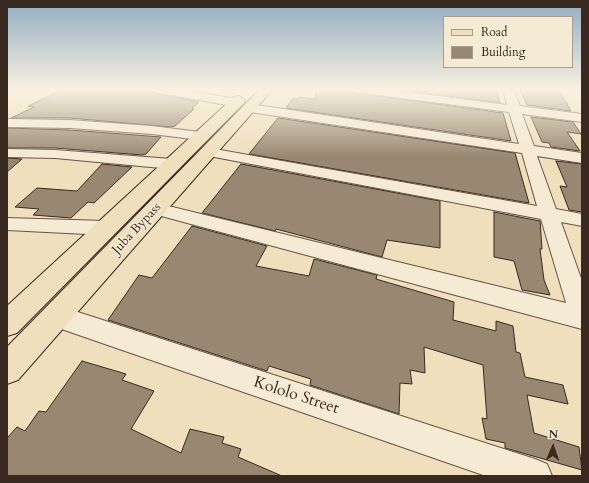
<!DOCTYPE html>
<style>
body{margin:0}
#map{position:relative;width:589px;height:483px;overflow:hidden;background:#efdfbc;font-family:Cardo,serif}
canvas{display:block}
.frame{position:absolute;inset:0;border:8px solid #392920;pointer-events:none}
.legend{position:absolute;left:443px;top:16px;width:130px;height:52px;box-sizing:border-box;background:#f5ead3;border:1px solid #aa9d8b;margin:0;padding:5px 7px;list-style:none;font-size:12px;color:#392920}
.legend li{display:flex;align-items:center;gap:8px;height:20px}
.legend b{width:20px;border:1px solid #aa9d8b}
.north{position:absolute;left:533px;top:427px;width:40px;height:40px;-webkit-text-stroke:3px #f5ead3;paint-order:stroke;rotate:2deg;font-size:11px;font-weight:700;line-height:16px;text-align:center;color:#392920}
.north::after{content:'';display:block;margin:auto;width:14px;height:18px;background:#392920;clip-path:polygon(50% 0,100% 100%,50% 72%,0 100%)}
</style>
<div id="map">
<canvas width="589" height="483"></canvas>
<div class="frame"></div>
<ul class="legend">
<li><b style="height:5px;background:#efdfbc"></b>Road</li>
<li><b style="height:11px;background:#988871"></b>Building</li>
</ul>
<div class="north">N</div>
</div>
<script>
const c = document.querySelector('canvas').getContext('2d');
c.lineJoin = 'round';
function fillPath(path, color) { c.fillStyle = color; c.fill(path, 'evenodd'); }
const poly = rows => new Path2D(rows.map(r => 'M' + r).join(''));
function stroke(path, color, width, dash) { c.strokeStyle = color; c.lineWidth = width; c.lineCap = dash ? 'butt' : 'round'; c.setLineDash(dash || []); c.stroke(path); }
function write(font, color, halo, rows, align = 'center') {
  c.font = font + ' Cardo,serif'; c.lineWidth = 3; c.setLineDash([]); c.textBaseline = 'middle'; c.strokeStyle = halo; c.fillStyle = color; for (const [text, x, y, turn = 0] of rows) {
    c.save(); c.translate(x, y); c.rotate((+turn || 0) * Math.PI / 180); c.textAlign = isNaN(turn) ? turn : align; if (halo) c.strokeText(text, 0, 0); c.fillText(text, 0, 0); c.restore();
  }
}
const building = poly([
 [64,89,149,89,155,93,199,102,192,108,194,109,175,126,170,127,70,118,11,118,34,107,28,106,64,89],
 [316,89,349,89,355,93,503,113,511,141,286,108,293,98,296,99,299,97,315,99,316,89],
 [398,89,497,89,500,103,398,89],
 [520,89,559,90,571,111,527,105,520,89],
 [531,117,573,122,581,134,567,132,580,151,551,147,549,143,542,142,531,117],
 [278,118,515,153,529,203,249,154,278,118],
 [7,128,70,130,161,137,146,154,142,155,55,148,7,148,7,128],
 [7,158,22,159,7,172,7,158],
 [556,161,582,164,582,212,569,210,560,186,567,187,556,161],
 [102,164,132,167,94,203,88,202,71,218,33,215,39,209,15,207,37,188,77,191,102,164],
 [241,164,440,201,440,248,387,240,382,257,276,229,275,231,202,213,241,164],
 [494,212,540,221,542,249,540,249,544,280,550,295,522,290,514,261,494,257,494,212],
 [192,226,267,246,256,266,309,276,314,259,377,275,376,279,454,302,453,320,496,331,496,321,513,326,516,352,520,353,525,377,563,385,568,404,527,395,534,433,579,447,582,470,505,448,505,443,486,439,482,418,487,419,483,365,424,347,425,373,410,370,412,384,400,383,399,414,310,385,311,379,269,366,267,371,108,320,139,275,152,278,192,226],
 [82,361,126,374,122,380,154,391,131,429,181,453,190,429,224,437,222,443,241,449,238,457,282,476,7,476,7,438,17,427,25,431,39,411,46,412,82,361]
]);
fillPath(building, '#988871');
stroke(building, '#392920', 1);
const minor = poly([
 [150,89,177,89,237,99,243,103,237,107,155,92,150,89],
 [350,89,384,89,507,105,503,89,514,89,520,106,582,114,582,122,522,114,534,146,582,153,582,163,537,156,556,209,582,214,582,226,561,222,582,281,582,329,150,213,147,209,150,205,156,203,566,303,541,219,209,156,204,155,202,152,204,149,209,148,537,206,522,153,250,112,244,108,250,104,519,144,509,112,355,92,350,89],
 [7,119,70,120,152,126,200,132,205,133,207,136,205,139,200,140,152,134,70,128,7,127,7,119],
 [7,149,55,150,172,159,177,161,180,164,177,167,172,169,55,158,7,157,7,149],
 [7,218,106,221,113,223,116,228,113,233,106,235,7,230,7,218],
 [56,305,535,459,547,464,552,476,486,476,47,324,44,316,47,308,56,305]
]);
const primary = poly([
 [260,89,273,89,18,380,7,384,7,347,260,89],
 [239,96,245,100,244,103,17,333,7,336,7,306,234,97,239,96]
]);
stroke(minor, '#665647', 2);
stroke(primary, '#392920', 2);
fillPath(minor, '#f5ead3');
fillPath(primary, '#efdfbc');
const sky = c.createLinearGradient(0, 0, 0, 157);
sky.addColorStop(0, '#92acc1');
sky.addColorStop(0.57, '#f8f1e1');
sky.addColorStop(1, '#f8f1e100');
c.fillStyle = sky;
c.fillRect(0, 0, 589, 157);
write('13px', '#392920', '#f5ead3', [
 ["Juba Bypass",137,229,-47]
]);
write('16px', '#392920', '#f5ead3', [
 ["Kololo Street",296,396,18]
]);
</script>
